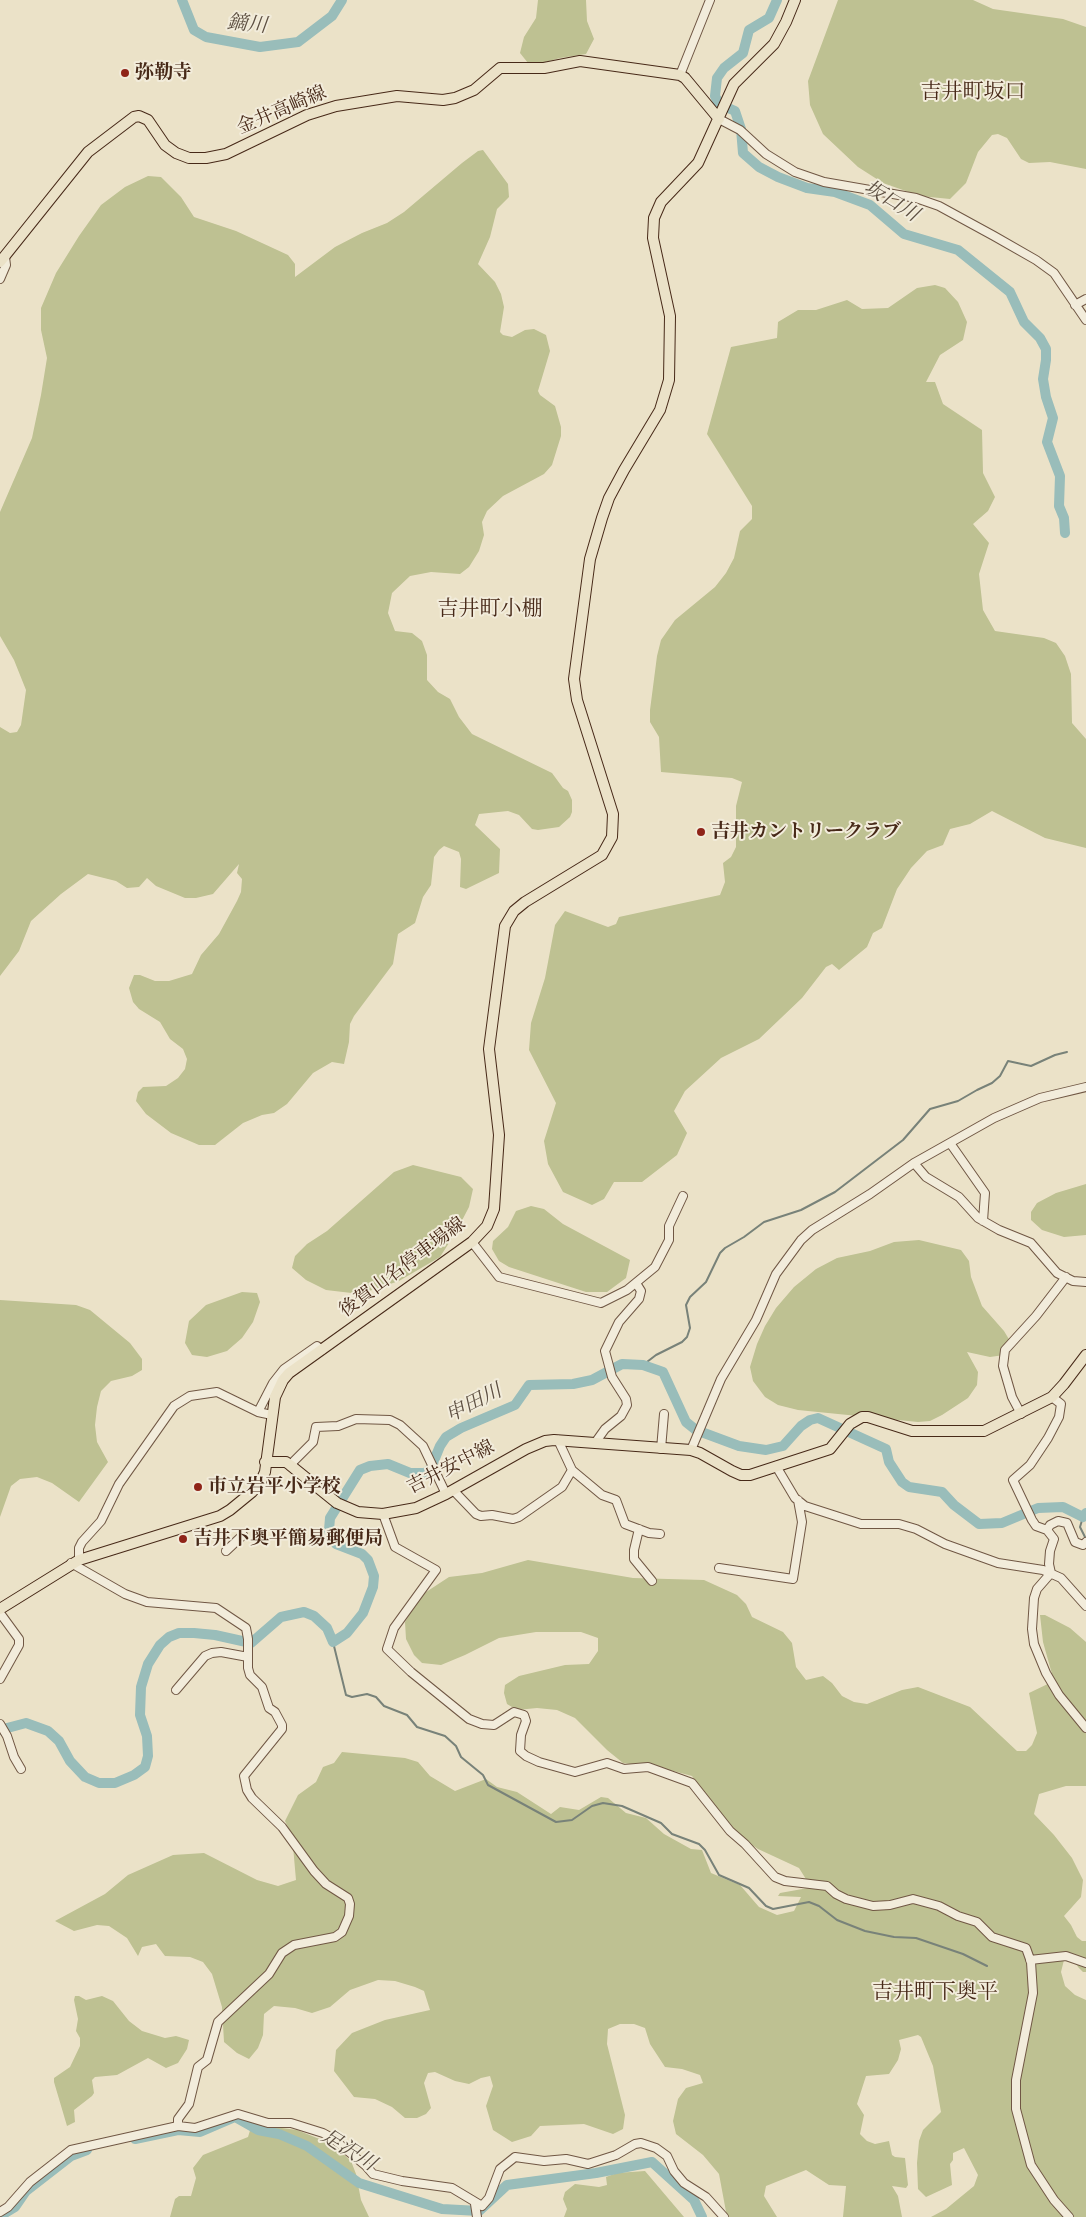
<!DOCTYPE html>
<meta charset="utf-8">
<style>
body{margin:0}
canvas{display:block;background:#ebe2c8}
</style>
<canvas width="1086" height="2217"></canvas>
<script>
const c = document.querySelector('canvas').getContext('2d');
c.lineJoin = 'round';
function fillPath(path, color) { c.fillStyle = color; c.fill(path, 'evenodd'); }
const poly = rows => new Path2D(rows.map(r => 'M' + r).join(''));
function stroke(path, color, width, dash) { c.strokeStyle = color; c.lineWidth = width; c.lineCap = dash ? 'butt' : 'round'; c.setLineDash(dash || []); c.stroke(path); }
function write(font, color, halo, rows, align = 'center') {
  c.font = font + ' "Libre Bodoni","Noto Serif JP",serif'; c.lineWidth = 4; c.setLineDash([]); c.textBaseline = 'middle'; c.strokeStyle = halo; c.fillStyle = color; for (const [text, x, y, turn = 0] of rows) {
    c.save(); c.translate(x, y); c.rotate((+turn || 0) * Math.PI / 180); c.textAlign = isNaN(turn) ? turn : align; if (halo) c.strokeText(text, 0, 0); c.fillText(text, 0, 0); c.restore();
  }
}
fillPath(poly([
 [538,0,586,0,587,21,594,39,586,54,560,58,538,64,528,63,520,53,524,37,536,18],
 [838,0,973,0,993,9,1063,19,1086,27,1086,169,1050,162,1029,163,1021,159,1007,138,998,134,992,135,978,152,966,183,950,199,920,196,883,183,858,167,823,134,810,105,808,81],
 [483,150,508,184,509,197,497,209,490,237,478,264,495,282,501,294,504,307,500,332,503,335,512,337,525,330,534,329,546,335,550,351,538,391,540,395,555,406,561,427,561,436,552,465,544,474,503,496,487,511,482,522,484,535,479,551,469,567,460,574,431,572,410,576,392,593,388,613,395,631,412,633,422,641,427,655,427,680,438,692,450,699,459,717,472,734,552,773,563,788,568,791,572,800,572,812,570,817,559,827,538,830,532,829,519,815,508,811,479,814,475,825,500,849,499,873,466,889,460,887,461,859,459,852,444,846,439,850,434,857,431,885,423,897,415,923,398,934,393,964,354,1016,350,1024,349,1042,344,1064,332,1062,313,1073,287,1104,274,1113,262,1115,243,1123,215,1145,199,1145,171,1133,146,1114,136,1101,138,1092,143,1087,166,1086,178,1078,185,1069,187,1059,183,1049,170,1039,160,1022,139,1009,133,1002,129,988,134,975,140,975,155,981,169,981,192,974,201,955,219,934,237,901,241,892,242,879,237,873,239,864,213,894,196,898,185,898,156,886,147,878,139,887,127,888,116,881,88,874,61,894,31,921,19,951,0,976,0,727,10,733,17,732,21,725,26,690,14,660,0,636,0,512,32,438,41,395,47,358,41,330,41,308,56,273,79,236,101,205,125,187,148,176,161,177,181,197,194,217,236,231,288,255,295,264,295,277,335,247,362,233,387,223,404,212,462,163,478,151],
 [935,285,945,288,958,302,967,322,963,340,940,355,926,382,935,382,943,404,982,430,983,473,995,497,988,511,973,524,989,543,979,574,983,610,995,631,1044,638,1056,643,1065,656,1071,674,1072,723,1086,739,1086,848,1045,838,992,811,970,824,950,829,943,845,927,851,911,868,897,889,882,928,873,933,867,947,839,970,832,964,826,967,802,998,759,1039,721,1058,685,1091,674,1111,687,1133,677,1155,642,1182,614,1182,604,1199,592,1205,563,1192,548,1164,544,1141,556,1103,529,1050,531,1023,545,978,555,925,565,911,608,927,616,924,619,917,720,895,725,882,723,863,731,857,736,847,736,806,742,782,732,778,661,772,659,737,650,722,650,710,657,656,661,640,675,620,715,587,726,573,734,558,740,531,752,519,752,506,707,434,731,347,777,338,778,322,798,310,816,310,847,300,862,309,888,308,917,288],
 [413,1165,461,1177,473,1189,469,1207,456,1232,440,1257,399,1281,360,1294,326,1290,306,1280,292,1268,295,1256,307,1244,327,1231,394,1172],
 [1086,1184,1086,1235,1064,1237,1042,1230,1031,1220,1031,1212,1037,1203,1056,1193],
 [531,1206,544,1209,563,1224,630,1260,626,1278,607,1292,586,1292,509,1267,499,1261,492,1249,493,1241,508,1227,516,1211],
 [919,1240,961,1250,969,1261,971,1277,982,1306,1004,1331,1010,1341,1004,1355,990,1357,967,1352,978,1372,977,1385,968,1398,942,1415,930,1421,918,1422,798,1410,778,1405,765,1397,753,1381,750,1367,757,1344,765,1326,776,1308,794,1287,816,1269,837,1258,870,1251,894,1242],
 [242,1292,257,1293,260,1302,253,1322,242,1338,227,1351,207,1357,192,1355,185,1343,189,1321,206,1305],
 [0,1300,76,1305,90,1310,130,1343,142,1359,142,1370,132,1376,111,1381,101,1391,97,1407,95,1425,97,1442,108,1462,79,1502,52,1483,37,1477,20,1479,11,1486,0,1517],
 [528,1560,633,1578,704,1580,737,1595,746,1604,752,1617,783,1632,792,1643,796,1667,806,1680,823,1676,832,1683,842,1696,854,1702,867,1704,902,1690,918,1687,970,1707,1017,1751,1026,1751,1032,1745,1037,1733,1029,1693,1054,1681,1043,1642,1040,1615,1045,1615,1070,1628,1086,1642,1086,1786,1066,1786,1039,1794,1034,1814,1054,1835,1072,1858,1083,1880,1081,1897,1064,1916,1071,1925,1077,1937,1082,1941,1086,1941,1086,1972,1083,1972,1078,1967,1072,1955,1066,1952,1061,1972,1065,1986,1075,1995,1086,2000,1086,2217,931,2217,946,2209,974,2186,978,2175,964,2148,953,2153,953,2160,950,2164,952,2185,926,2197,918,2189,917,2163,919,2141,923,2130,941,2112,933,2066,921,2037,918,2035,899,2040,901,2049,898,2060,889,2074,866,2076,857,2104,864,2115,860,2134,867,2141,875,2144,889,2141,892,2155,895,2157,905,2158,908,2185,906,2188,892,2186,898,2196,902,2217,843,2217,846,2186,829,2185,806,2170,766,2186,764,2196,777,2217,727,2217,719,2174,703,2155,676,2134,673,2121,678,2099,686,2088,703,2083,700,2075,682,2069,665,2067,650,2044,645,2028,634,2024,620,2024,608,2029,607,2044,625,2115,623,2129,613,2134,584,2124,540,2126,531,2136,512,2142,493,2130,486,2106,493,2086,490,2076,481,2078,469,2084,455,2081,435,2072,428,2073,424,2083,431,2108,426,2114,417,2118,405,2118,392,2107,375,2099,354,2097,334,2071,336,2050,352,2033,385,2020,430,2010,424,1991,415,1987,395,1981,378,1980,350,1990,330,2007,312,2013,295,2008,274,2006,264,2014,263,2035,258,2048,249,2059,237,2053,224,2042,222,2007,212,1974,203,1962,190,1957,165,1956,156,1944,142,1947,138,1956,127,1938,109,1926,97,1925,74,1931,55,1921,105,1894,128,1875,173,1855,204,1853,257,1880,278,1886,296,1880,292,1835,285,1821,298,1795,316,1782,323,1767,334,1763,342,1752,405,1758,418,1762,430,1776,455,1791,486,1779,497,1787,517,1792,551,1814,560,1807,579,1810,601,1797,608,1798,626,1813,646,1818,664,1834,691,1849,702,1850,711,1873,740,1885,759,1907,777,1915,794,1911,801,1897,778,1896,780,1893,808,1888,809,1884,799,1868,758,1849,733,1832,692,1776,666,1769,623,1763,607,1750,575,1718,557,1710,537,1708,517,1710,507,1704,504,1693,505,1685,519,1676,565,1665,589,1664,598,1651,598,1638,581,1632,536,1632,499,1638,465,1655,441,1665,422,1663,414,1655,406,1639,405,1622,420,1596,449,1577,482,1573],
 [75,1996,79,1996,86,2000,102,1996,113,2001,129,2021,142,2031,165,2038,176,2036,189,2040,187,2049,178,2063,166,2068,148,2058,117,2075,95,2077,92,2080,94,2093,92,2096,74,2110,75,2122,67,2126,54,2082,54,2078,70,2067,80,2046,80,2038,76,2031,78,2019,74,2000],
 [252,2124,297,2130,332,2144,351,2161,356,2174,361,2200,369,2217,170,2217,175,2199,179,2196,191,2196,196,2178,193,2168,203,2155,248,2137],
 [645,2171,684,2217,564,2217,567,2209,563,2199,565,2192,575,2184,599,2187,607,2185,606,2177,617,2173]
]), '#bec192');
stroke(poly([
 [643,1365,656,1355,682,1342,687,1337,690,1328,686,1305,690,1297,706,1282,720,1253,725,1248,744,1237,764,1222,801,1210,835,1192,903,1140,930,1109,958,1101,977,1090,992,1083,1000,1076,1008,1061,1031,1066,1055,1055,1067,1052],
 [1083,1517,1080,1527,1086,1539],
 [333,1642,346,1695,352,1697,367,1694,376,1697,384,1706,407,1715,417,1727,445,1736,456,1746,461,1757,483,1775,488,1785,556,1822,572,1820,592,1806,603,1803,622,1806,661,1823,672,1834,699,1844,705,1850,719,1875,749,1888,766,1906,773,1909,809,1902,819,1906,837,1920,865,1931,894,1937,916,1938,963,1954,987,1966]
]), '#788279', 2);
stroke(poly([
 [182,0,194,30,206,37,260,47,298,42,332,16,342,0],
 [777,0,769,18,749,30,743,53,724,68,717,78,715,96,719,104,735,111,741,129,743,153,759,167,778,177,807,188,835,192,870,205,904,234,958,250,1010,292,1024,322,1040,338,1046,349,1046,360,1043,379,1046,397,1053,418,1047,442,1060,476,1059,506,1064,518,1065,533],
 [0,1730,26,1723,48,1731,59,1741,70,1761,85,1777,99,1783,115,1783,134,1775,145,1767,148,1756,147,1736,140,1715,141,1687,148,1664,160,1645,169,1637,179,1633,194,1633,215,1635,251,1643,281,1617,304,1612,314,1616,327,1628,333,1642,347,1633,363,1613,373,1587,374,1576,368,1560,362,1554,336,1544,331,1538,329,1530,330,1518,360,1470,370,1466,388,1464,410,1473,425,1473,431,1468,440,1446,446,1437,461,1428,515,1405,529,1385,573,1384,592,1380,622,1364,643,1365,663,1372,686,1422,696,1430,739,1446,766,1450,783,1446,801,1426,810,1420,818,1418,886,1449,889,1462,902,1482,909,1487,942,1492,954,1505,979,1524,1002,1523,1038,1508,1063,1507,1083,1517,1086,1513],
 [135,2139,178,2130,200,2132,235,2117,258,2130,279,2134,307,2146,359,2183,442,2209,479,2211,507,2185,596,2173,652,2162,694,2200,702,2217],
 [0,2216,15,2207,26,2191,71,2156,87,2150]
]), '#99bdba', 10);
const minor = poly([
 [680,75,710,0],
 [719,119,740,130,766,154,795,172,824,182,916,198,939,206,994,236,1036,260,1054,273,1086,320],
 [0,279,6,265,5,257],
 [1075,305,1086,299],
 [950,1143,985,1193,983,1221],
 [914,1163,926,1177,959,1197,978,1218,999,1230,1031,1243,1057,1273,1073,1281,1086,1282],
 [472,1242,499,1277,601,1303,627,1290,655,1267,669,1240,669,1226,683,1196],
 [1052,1397,1061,1404,1059,1417,1048,1438,1030,1465,1013,1480,1032,1520,1036,1526,1047,1530,1054,1539,1050,1551,1049,1564,1051,1573,1037,1589,1034,1598,1032,1629,1034,1644,1046,1673,1059,1695,1086,1728],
 [258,1412,273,1383,284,1369,317,1346,322,1350],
 [1021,1414,1012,1397,1003,1366,1005,1350,1036,1316,1066,1277],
 [558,1440,572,1470,602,1495,616,1500,625,1524,649,1533,660,1534],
 [595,1443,605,1429,621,1416,627,1405,626,1399,612,1377,605,1351,619,1322,639,1299,641,1291,636,1283],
 [661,1449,664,1414],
 [691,1450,721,1379,756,1320,776,1274,801,1240,812,1230,870,1194,914,1163,994,1118,1040,1098,1086,1087],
 [290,1465,313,1442,316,1427,338,1426,356,1419,390,1420,400,1425,423,1446,446,1494],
 [776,1466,795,1498,805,1506,861,1524,899,1524,916,1529,945,1544,998,1563,1043,1570,1061,1578,1086,1606],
 [453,1490,476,1514,481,1516,492,1515,513,1519,519,1517,562,1487,572,1470],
 [383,1514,395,1547,436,1570,394,1628,387,1649,411,1672,469,1719,482,1724,494,1725,514,1712,524,1715,526,1721,521,1735,520,1751,526,1756,539,1762,575,1772,607,1763,624,1769,648,1767,692,1783,730,1831,745,1844,775,1877,785,1881,827,1886,836,1894,846,1899,873,1906,890,1905,913,1899,939,1906,958,1916,977,1922,992,1937,1026,1948,1031,1962,1033,1993,1016,2080,1016,2109,1031,2165,1054,2200,1069,2217],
 [639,1529,634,1550,634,1559,652,1581],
 [1047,1530,1050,1525,1058,1521,1067,1523,1075,1542,1083,1545,1086,1542],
 [226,1551,243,1535],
 [79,1560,79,1548,82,1542,101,1521,119,1484,174,1406,190,1396,217,1392,258,1412,272,1415],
 [71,1563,125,1594,147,1602,216,1608,246,1628,248,1639,248,1668,250,1675,262,1687,269,1708,275,1712,282,1725,282,1729,244,1776,247,1790,252,1798,282,1827,314,1871,326,1884,348,1898,350,1904,349,1916,342,1932,335,1937,294,1945,282,1953,269,1974,218,2022,207,2060,198,2067,189,2104,178,2119,178,2126],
 [719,1568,793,1579,802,1522,798,1500],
 [0,1613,19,1639,19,1645,0,1679],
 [176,1690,205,1656,212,1653,221,1652,248,1657],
 [0,1724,7,1736,14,1757,21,1769],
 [1030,1960,1066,1956,1086,1963],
 [475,2204,477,2217],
 [0,2212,8,2207,30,2182,71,2150,178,2126,195,2128,238,2114,268,2123,291,2123,323,2133,332,2138,366,2166,373,2174,402,2181,452,2188,482,2206,489,2198,500,2169,515,2157,544,2161,566,2159,588,2164,616,2155,635,2144,641,2143,656,2148,667,2156,674,2171,684,2183,706,2197,724,2217]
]);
const major = poly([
 [0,262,88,152,134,117,139,116,148,120,165,145,176,153,189,158,206,158,226,154,307,115,336,106,397,96,443,100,455,98,474,90,500,68,544,68,580,61,680,75,685,78,719,119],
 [265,1462,286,1462,290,1465,337,1503,358,1512,383,1514,416,1508,446,1494,526,1449,545,1441,554,1440,691,1450,700,1453,732,1471,741,1475,750,1475,830,1449,850,1424,862,1417,868,1417,912,1431,984,1431,1052,1397,1064,1384,1086,1355],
 [0,1609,79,1560,220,1516,230,1510,252,1492,261,1481,265,1472,275,1397,283,1380,289,1373,472,1242,487,1226,494,1209,499,1135,489,1049,505,926,514,911,525,902,602,855,612,837,613,814,577,700,574,679,590,559,602,518,609,498,624,470,660,410,669,380,670,316,653,238,654,218,661,202,698,163,734,84,774,44,786,22,795,0]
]);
stroke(minor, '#705744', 10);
stroke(major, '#472918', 12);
stroke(minor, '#f2ecdb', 8);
stroke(major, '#ebe2c8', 10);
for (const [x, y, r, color] of [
 [125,73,5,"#8f2418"],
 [701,832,5,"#8f2418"],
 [198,1487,5,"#8f2418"],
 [183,1539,5,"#8f2418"]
]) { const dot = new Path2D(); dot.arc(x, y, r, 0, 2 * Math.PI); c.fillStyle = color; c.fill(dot); stroke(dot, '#f2ecdb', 2); }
write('bold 19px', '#472918', '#f2ecdb', [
 ["弥勒寺",135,73],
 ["吉井カントリークラブ",711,832],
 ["市立岩平小学校",208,1487],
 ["吉井下奥平簡易郵便局",193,1539]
], 'left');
write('19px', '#472918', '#f2ecdb', [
 ["金井高崎線",282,111,-23],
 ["後賀山名停車場線",403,1268,-37],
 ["吉井安中線",451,1468,-27]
]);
write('italic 20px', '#5c4e40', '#f2ecdb', [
 ["鏑川",247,25,6],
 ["坂口川",891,202,31],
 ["申田川",474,1404,-27],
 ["足沢川",348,2151,32]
]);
write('21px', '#472918', '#f2ecdb', [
 ["吉井町坂口",973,93],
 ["吉井町小棚",490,610],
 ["吉井町下奥平",935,1993]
]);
</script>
